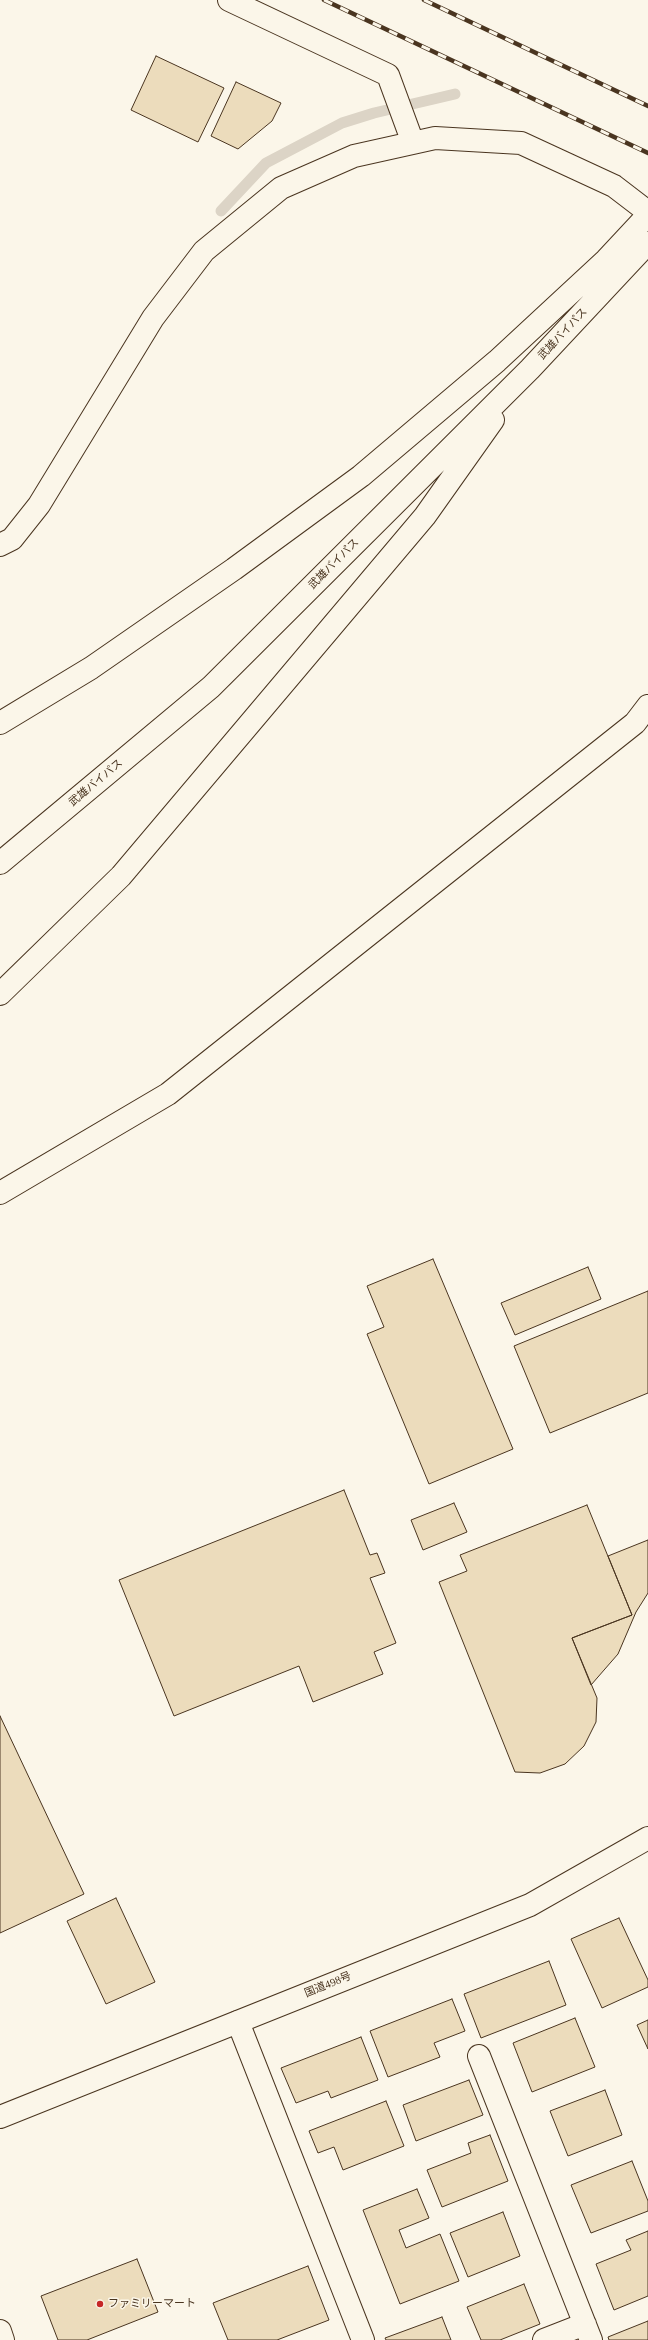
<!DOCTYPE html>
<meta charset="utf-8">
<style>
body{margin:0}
canvas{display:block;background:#fbf6e9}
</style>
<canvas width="648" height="2340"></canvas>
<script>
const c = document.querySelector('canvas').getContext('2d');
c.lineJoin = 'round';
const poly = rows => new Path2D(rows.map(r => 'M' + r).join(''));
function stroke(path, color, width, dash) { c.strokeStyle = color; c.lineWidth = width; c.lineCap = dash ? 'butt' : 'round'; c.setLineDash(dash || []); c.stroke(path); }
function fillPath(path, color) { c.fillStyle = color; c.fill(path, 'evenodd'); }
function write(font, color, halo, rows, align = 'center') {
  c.font = font + ' "Times New Roman","Noto Sans JP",serif'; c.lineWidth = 3; c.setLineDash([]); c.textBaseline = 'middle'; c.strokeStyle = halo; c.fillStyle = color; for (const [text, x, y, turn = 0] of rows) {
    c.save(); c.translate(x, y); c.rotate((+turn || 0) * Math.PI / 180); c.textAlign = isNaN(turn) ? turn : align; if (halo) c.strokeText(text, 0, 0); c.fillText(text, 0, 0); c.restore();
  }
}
stroke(poly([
 [221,211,266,163,342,123,374,113,455,94]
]), '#dcd4c6', 11);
const building = poly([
 [156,56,224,88,198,142,131,110,156,56],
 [236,82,281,103,272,121,238,149,211,136,236,82],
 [433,1259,513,1449,429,1484,367,1334,384,1327,367,1286,433,1259],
 [588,1267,601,1299,515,1335,501,1303,588,1267],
 [648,1291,648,1393,550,1433,514,1346,648,1291],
 [344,1490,370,1555,377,1553,385,1573,370,1578,396,1643,374,1652,383,1674,313,1702,299,1666,174,1716,119,1580,344,1490],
 [454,1503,467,1532,423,1550,411,1520,454,1503],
 [587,1505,632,1615,572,1638,597,1698,596,1722,584,1746,565,1764,540,1773,515,1772,439,1582,467,1571,460,1555,587,1505],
 [648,1540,648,1593,636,1612,618,1654,591,1685,572,1638,632,1615,608,1556,648,1540],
 [0,1716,84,1894,0,1933,0,1716],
 [116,1898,155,1982,106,2004,67,1921,116,1898],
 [619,1918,648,1980,648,1987,602,2008,571,1939,619,1918],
 [549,1961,566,2005,481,2038,464,1994,549,1961],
 [452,1999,465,2031,434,2043,440,2057,388,2077,370,2031,452,1999],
 [575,2018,595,2067,532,2092,513,2043,575,2018],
 [648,2020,648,2049,637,2025,648,2020],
 [361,2037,378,2080,331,2098,328,2091,296,2103,281,2068,361,2037],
 [469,2080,483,2115,416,2141,403,2105,469,2080],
 [605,2090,622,2135,568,2156,550,2111,605,2090],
 [386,2101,404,2146,343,2170,334,2147,318,2153,309,2131,386,2101],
 [490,2135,508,2181,442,2207,427,2170,471,2153,468,2143,490,2135],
 [632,2161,648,2201,648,2211,591,2233,571,2185,632,2161],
 [417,2189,429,2218,399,2230,406,2248,440,2234,459,2281,400,2304,363,2210,417,2189],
 [503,2212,520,2256,468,2277,450,2233,503,2212],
 [648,2231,648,2296,614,2310,596,2264,631,2250,626,2240,648,2231],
 [137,2259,158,2312,87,2340,58,2340,41,2296,137,2259],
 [308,2266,329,2320,277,2340,228,2340,213,2303,308,2266],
 [524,2284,540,2324,500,2340,481,2340,467,2307,524,2284],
 [442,2317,451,2340,386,2340,385,2338,442,2317],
 [648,2321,648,2340,609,2340,608,2337,648,2321]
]);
fillPath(building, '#ecdcbc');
stroke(building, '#4a3520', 1);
const minor = poly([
 [229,0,388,75,413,143],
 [0,545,12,539,39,505,153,318,204,251,281,188,354,156,435,138,521,143,614,186,648,212],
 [0,1193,168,1094,635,723,648,706],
 [238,2022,363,2340],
 [479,2056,591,2340],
 [0,2331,3,2340],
 [544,2340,585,2324]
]);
const highway = poly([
 [0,723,91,668,234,569,361,476,497,361,606,260,648,215],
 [0,863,211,687,530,369,648,243],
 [0,994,121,876,425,516,493,420],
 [0,2117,530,1905,648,1838]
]);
stroke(minor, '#4a3520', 24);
stroke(highway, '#4a3520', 24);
stroke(minor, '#fbf6e9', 22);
stroke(highway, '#fbf6e9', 22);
const rail = poly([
 [324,0,648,153],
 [424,0,648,106]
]);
stroke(rail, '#4a3520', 4.5);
stroke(rail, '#fbf6e9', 3, [9]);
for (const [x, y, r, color] of [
 [100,2304,4,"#c62828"]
]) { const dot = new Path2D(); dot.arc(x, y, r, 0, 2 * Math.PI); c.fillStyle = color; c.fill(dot); stroke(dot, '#fbf6e9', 1.5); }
write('11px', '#4a3520', '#fbf6e9', [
 ["武雄バイパス",563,334,-47],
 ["武雄バイパス",334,564,-45],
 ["武雄バイパス",96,783,-40],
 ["国道498号",328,1985,-22]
]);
write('11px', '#4a3520', '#fbf6e9', [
 ["ファミリーマート",108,2304]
], 'left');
</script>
